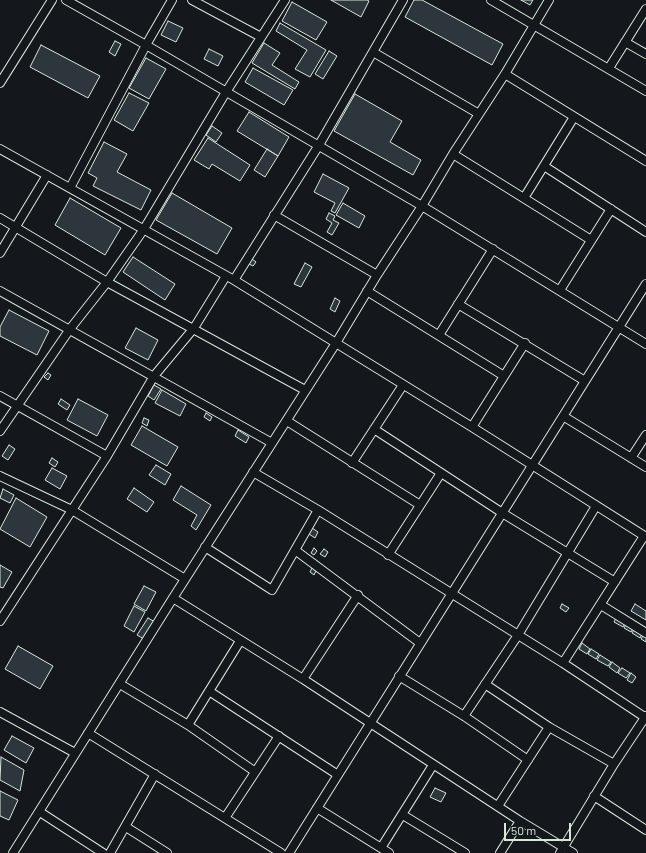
<!DOCTYPE html>
<style>
body{margin:0}
#map{position:relative;width:646px;height:853px;overflow:hidden;background:#14181c;font-family:Barlow,sans-serif}
canvas{display:block}
.scale{position:absolute;left:504px;top:823px;width:67px;height:18px;box-sizing:border-box;border:2px solid #d8e6dc;border-top:0;padding-left:5px;font-size:12px;line-height:14px;white-space:nowrap;color:#d8e6dc;-webkit-text-stroke:3px #14181c;paint-order:stroke}
</style>
<div id="map">
<canvas width="646" height="853"></canvas>
<div class="scale">50 m</div>
</div>
<script>
const c = document.querySelector('canvas').getContext('2d');
c.lineJoin = 'round';
function fillPath(path, color) { c.fillStyle = color; c.fill(path, 'evenodd'); }
const poly = rows => new Path2D(rows.map(r => 'M' + r).join(''));
function stroke(path, color, width, dash) { c.strokeStyle = color; c.lineWidth = width; c.lineCap = dash ? 'butt' : 'round'; c.setLineDash(dash || []); c.stroke(path); }
const building = poly([
 [331,0,367,0,369,1,361,17,331,0],
 [414,0,422,0,503,44,492,65,405,17,414,0],
 [521,0,533,0,530,5,521,0],
 [292,2,327,22,316,40,282,21,292,2],
 [168,21,183,28,176,42,161,35,168,21],
 [280,23,326,50,310,77,295,69,307,50,276,31,280,23],
 [115,41,121,44,115,56,109,52,115,41],
 [264,43,280,53,272,65,299,82,295,89,252,63,264,43],
 [41,45,100,76,88,98,30,67,41,45],
 [209,49,223,56,218,66,204,59,209,49],
 [329,51,337,56,323,79,315,74,329,51],
 [146,58,166,69,149,99,129,88,146,58],
 [253,68,293,90,284,105,245,82,253,68],
 [129,93,149,103,133,131,114,120,129,93],
 [355,94,402,121,390,142,421,160,413,175,334,131,355,94],
 [249,112,289,137,278,156,237,131,249,112],
 [212,126,222,133,216,142,206,135,212,126],
 [208,138,250,165,240,181,212,164,209,169,194,160,208,138],
 [104,142,127,154,117,172,151,190,141,210,93,186,97,178,88,173,104,142],
 [267,149,278,156,265,177,254,170,267,149],
 [323,174,349,188,335,213,331,211,335,203,314,192,323,174],
 [172,193,232,228,217,254,156,220,172,193],
 [70,198,121,228,105,255,55,225,70,198],
 [343,203,365,216,359,228,336,215,343,203],
 [329,213,335,216,333,220,339,223,332,235,327,232,332,223,326,219,329,213],
 [133,257,175,284,165,300,123,272,133,257],
 [252,259,256,262,253,266,249,264,252,259],
 [305,263,312,267,301,287,294,284,305,263],
 [335,298,340,301,335,312,330,309,335,298],
 [9,310,49,331,37,355,0,336,0,327,9,310],
 [136,328,158,340,148,360,125,348,136,328],
 [48,373,51,375,48,380,44,377,48,373],
 [154,385,161,389,154,400,148,396,154,385],
 [162,390,186,404,180,416,155,403,162,390],
 [61,399,70,405,67,410,58,404,61,399],
 [78,399,108,415,97,436,67,420,78,399],
 [206,413,212,417,210,421,204,417,206,413],
 [144,418,149,420,147,426,142,423,144,418],
 [142,426,178,447,167,466,131,445,142,426],
 [238,430,249,437,246,443,235,436,238,430],
 [9,445,15,449,8,460,2,456,9,445],
 [52,458,58,462,55,467,49,463,52,458],
 [156,465,171,474,165,485,149,475,156,465],
 [52,468,67,476,60,489,45,480,52,468],
 [181,486,211,505,196,530,191,526,197,515,173,500,181,486],
 [134,488,154,502,147,512,127,499,134,488],
 [3,489,14,495,10,503,0,498,3,489],
 [16,498,47,517,30,547,0,529,16,498],
 [312,528,318,532,315,538,309,534,312,528],
 [314,548,317,551,314,555,311,553,314,548],
 [324,549,328,552,325,557,320,554,324,549],
 [0,565,12,572,3,588,0,587,0,565],
 [312,568,316,571,314,575,310,572,312,568],
 [144,586,156,592,146,611,134,604,144,586],
 [562,604,569,608,566,612,560,608,562,604],
 [635,604,646,611,646,620,631,611,635,604],
 [134,606,145,612,134,632,124,626,134,606],
 [617,616,626,622,623,627,614,622,617,616],
 [148,618,155,622,144,639,137,635,148,618],
 [627,623,634,627,631,632,624,628,627,623],
 [635,628,643,632,640,638,632,633,635,628],
 [644,634,646,635,646,642,641,639,644,634],
 [582,643,590,649,587,654,579,649,582,643],
 [18,646,53,666,40,689,5,669,18,646],
 [591,649,599,654,596,659,588,654,591,649],
 [600,655,611,662,608,666,597,660,600,655],
 [612,662,620,668,617,673,609,667,612,662],
 [622,668,630,673,626,678,618,673,622,668],
 [631,673,636,677,632,683,627,680,631,673],
 [12,736,34,748,26,763,4,750,12,736],
 [1,757,24,770,20,791,0,780,1,757],
 [435,788,446,793,441,802,430,797,435,788],
 [0,791,18,800,9,820,0,816,0,791]
]);
fillPath(building, '#2c363c');
stroke(building, '#d8e6dc', 1);
const street = poly([
 [66,0,146,45,422,206,646,344],
 [192,0,261,37],
 [491,0,646,91],
 [625,42,646,54],
 [373,52,479,114],
 [609,68,646,9],
 [505,74,646,161],
 [0,83,52,0],
 [0,149,234,280,472,427,646,537],
 [453,154,591,240],
 [544,166,646,232],
 [70,188,146,45,172,0],
 [524,198,574,117],
 [274,215,377,275],
 [0,218,107,282,305,390],
 [0,253,47,175],
 [234,280,319,145,403,0],
 [560,290,611,209],
 [0,291,272,443],
 [367,291,504,376],
 [458,304,585,381],
 [439,335,493,249],
 [0,396,107,456],
 [563,416,646,467],
 [287,421,420,505],
 [472,427,525,343],
 [374,429,504,514,615,582],
 [0,431,70,329,107,282,144,229,226,92,285,0],
 [631,458,646,435],
 [352,463,403,385],
 [253,472,318,510,563,663,646,718],
 [0,476,72,510,185,579],
 [205,547,272,590,318,510],
 [295,550,420,643],
 [388,555,441,473],
 [173,598,303,679,520,821,573,853],
 [601,605,646,633],
 [0,621,107,456,154,376,194,328,226,276],
 [563,663,644,536],
 [399,676,464,716,528,760],
 [303,679,358,595],
 [120,684,188,725,254,771],
 [485,684,549,727,614,764],
 [209,691,338,775],
 [0,712,75,753],
 [464,716,518,635,596,506],
 [188,725,240,641],
 [88,733,281,853],
 [594,796,646,830],
 [498,806,549,727],
 [317,808,389,853],
 [40,812,103,853],
 [403,815,465,853],
 [225,818,279,736],
 [126,827,167,853],
 [381,848,433,765],
 [13,853,173,598,336,343,377,275,422,206,453,154,505,74,549,0],
 [110,853,155,774],
 [289,853,646,284],
 [500,853,520,821],
 [560,853,614,764,646,716]
]);
stroke(street, '#d8e6dc', 10);
stroke(street, '#14181c', 8);
</script>
